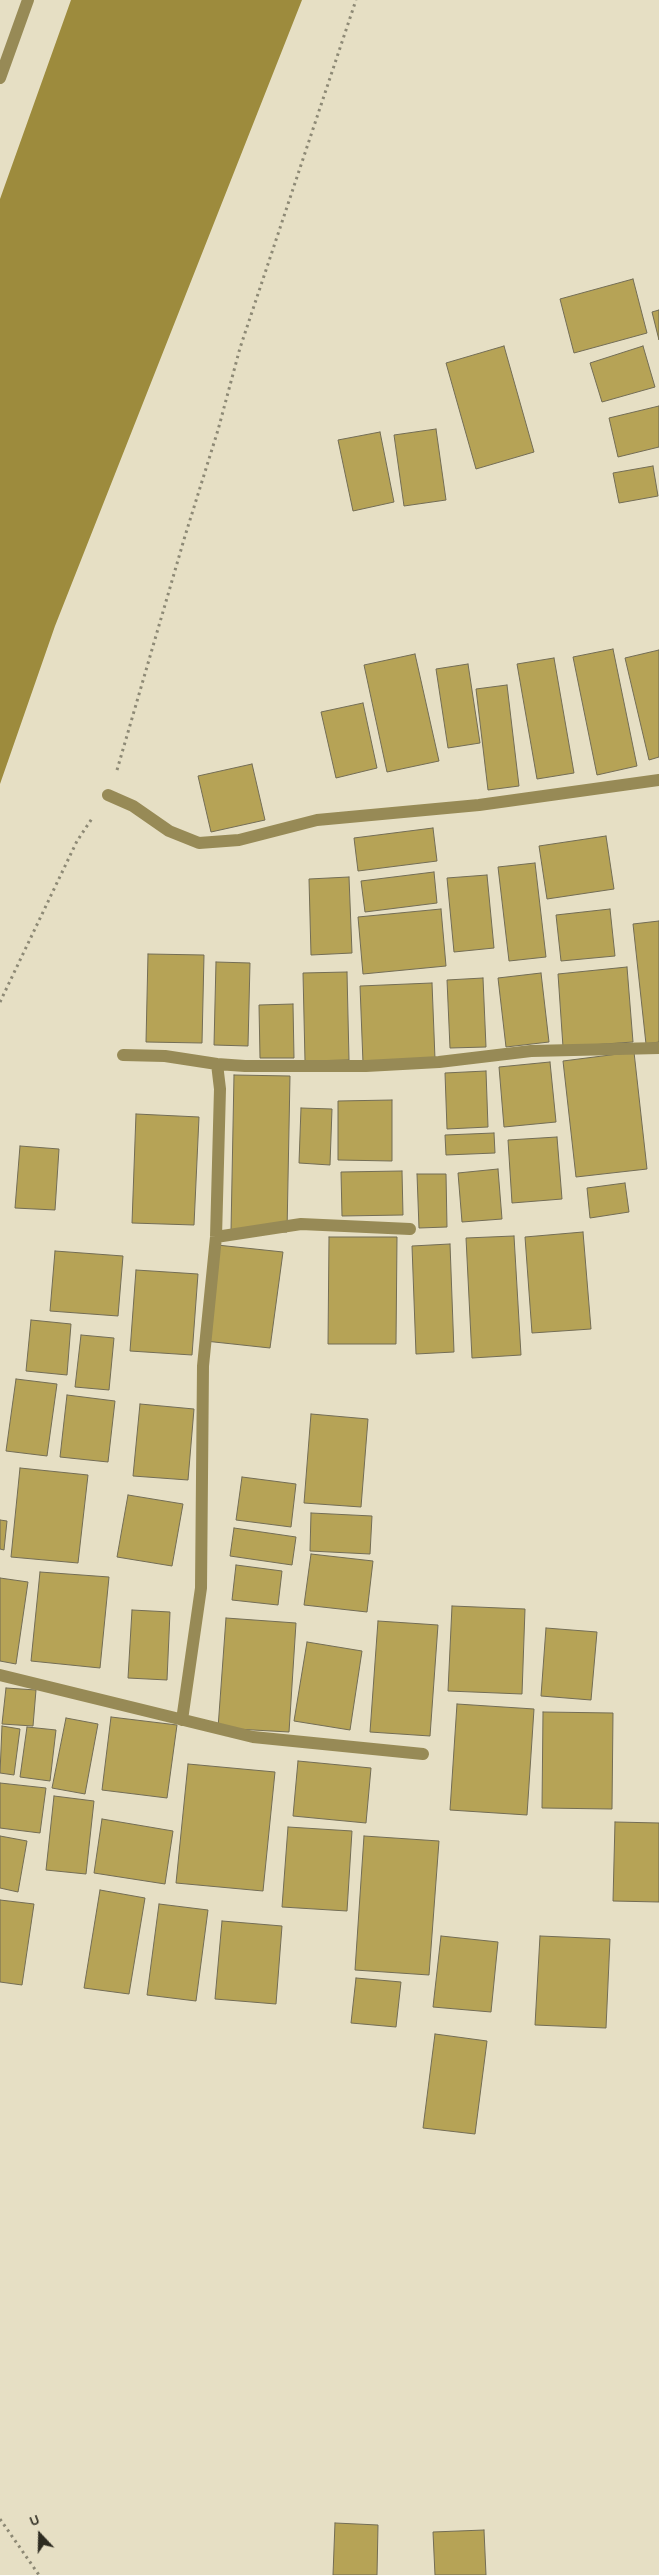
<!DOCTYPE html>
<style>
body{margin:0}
#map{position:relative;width:659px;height:2575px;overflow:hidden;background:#e6dfc4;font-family:Karla,sans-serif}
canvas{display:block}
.north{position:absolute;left:15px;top:2510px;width:50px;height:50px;-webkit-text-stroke:4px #e6dfc4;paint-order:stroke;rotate:339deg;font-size:14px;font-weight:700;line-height:20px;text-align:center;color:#2e2c21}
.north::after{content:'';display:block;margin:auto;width:18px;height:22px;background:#2e2c21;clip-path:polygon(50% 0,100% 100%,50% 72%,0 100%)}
</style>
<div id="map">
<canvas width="659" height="2575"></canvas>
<div class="north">U</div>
</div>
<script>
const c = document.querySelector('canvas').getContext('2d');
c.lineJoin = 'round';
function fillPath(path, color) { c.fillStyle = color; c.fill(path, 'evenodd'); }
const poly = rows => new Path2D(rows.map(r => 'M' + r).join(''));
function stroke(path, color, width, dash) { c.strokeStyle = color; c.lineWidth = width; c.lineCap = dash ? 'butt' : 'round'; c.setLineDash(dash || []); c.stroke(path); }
fillPath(poly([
 [71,0,302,0,55,626,0,784,0,199]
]), '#9d8b3d');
const building = poly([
 [633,279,647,333,574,353,560,299,633,279],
 [659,310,659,340,652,312,659,310],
 [504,346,534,452,476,469,446,363,504,346],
 [643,346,655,387,602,402,590,363,643,346],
 [659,406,659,447,618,457,609,418,659,406],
 [436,429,446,500,404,506,394,435,436,429],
 [380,432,394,502,353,511,338,440,380,432],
 [653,466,658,496,619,503,613,473,653,466],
 [613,649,637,766,597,775,573,657,613,649],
 [659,650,659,757,649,760,625,658,659,650],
 [415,654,439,761,387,772,364,665,415,654],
 [554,658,574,773,537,779,517,664,554,658],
 [468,664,480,743,448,748,436,669,468,664],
 [507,685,519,786,488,790,476,689,507,685],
 [363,703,377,768,336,778,321,712,363,703],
 [252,764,265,820,211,832,198,776,252,764],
 [433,828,437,861,358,871,354,838,433,828],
 [606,836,614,889,547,899,539,846,606,836],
 [535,863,546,957,509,961,498,867,535,863],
 [434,872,437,903,365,912,361,881,434,872],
 [487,875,494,948,454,952,447,878,487,875],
 [349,877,352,953,311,955,309,879,349,877],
 [441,909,446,966,363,974,358,917,441,909],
 [610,909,615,956,561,961,556,915,610,909],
 [659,921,659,1042,646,1044,633,924,659,921],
 [148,954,204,955,202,1043,146,1042,148,954],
 [216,962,250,963,248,1046,214,1045,216,962],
 [627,967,633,1042,563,1047,558,974,627,967],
 [347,972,349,1060,305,1061,303,973,347,972],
 [541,973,549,1042,506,1047,498,978,541,973],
 [483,978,486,1047,450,1048,447,980,483,978],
 [432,983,435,1059,363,1063,360,986,432,983],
 [293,1004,294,1058,260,1058,259,1005,293,1004],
 [634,1052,647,1169,576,1177,563,1061,634,1052],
 [550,1062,556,1122,504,1127,499,1067,550,1062],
 [486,1071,488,1127,447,1129,445,1073,486,1071],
 [234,1075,290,1076,287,1232,231,1231,234,1075],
 [392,1100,392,1161,338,1160,338,1101,392,1100],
 [301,1108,332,1109,330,1165,299,1163,301,1108],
 [136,1114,199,1117,194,1225,132,1223,136,1114],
 [494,1133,495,1153,446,1155,445,1135,494,1133],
 [557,1137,562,1199,512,1203,508,1140,557,1137],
 [20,1146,59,1149,55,1210,15,1208,20,1146],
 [498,1169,502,1219,462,1222,458,1173,498,1169],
 [402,1171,403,1215,342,1216,341,1172,402,1171],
 [417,1174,446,1174,447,1227,419,1228,417,1174],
 [625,1183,629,1212,590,1218,587,1188,625,1183],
 [583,1232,591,1329,532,1333,525,1237,583,1232],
 [514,1236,521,1355,472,1358,466,1238,514,1236],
 [329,1237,397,1237,396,1344,328,1344,329,1237],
 [450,1244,454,1352,416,1354,412,1246,450,1244],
 [217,1245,283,1252,270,1348,205,1341,217,1245],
 [55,1251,123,1256,118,1316,50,1311,55,1251],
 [136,1270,198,1274,192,1355,130,1351,136,1270],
 [31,1320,71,1324,67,1375,26,1371,31,1320],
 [81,1335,114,1338,109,1390,75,1387,81,1335],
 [16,1379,57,1384,47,1456,6,1451,16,1379],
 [67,1395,115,1401,108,1462,60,1457,67,1395],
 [140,1404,194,1409,188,1480,133,1476,140,1404],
 [311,1414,368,1419,361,1507,304,1503,311,1414],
 [20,1468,88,1475,78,1563,11,1557,20,1468],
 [242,1477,296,1484,291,1527,236,1520,242,1477],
 [128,1495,183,1504,172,1566,117,1557,128,1495],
 [311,1513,372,1516,370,1554,310,1551,311,1513],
 [0,1520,7,1521,4,1550,0,1549,0,1520],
 [234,1528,296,1537,292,1565,230,1556,234,1528],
 [311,1554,373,1561,367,1612,304,1605,311,1554],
 [236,1565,282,1571,278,1605,232,1600,236,1565],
 [40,1572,109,1577,100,1668,31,1661,40,1572],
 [0,1578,28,1582,16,1664,0,1661,0,1578],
 [452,1606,525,1609,522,1694,448,1691,452,1606],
 [132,1610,170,1612,167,1680,128,1678,132,1610],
 [226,1618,296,1623,289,1732,218,1728,226,1618],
 [378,1621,438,1625,430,1736,370,1732,378,1621],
 [546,1628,597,1632,591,1700,541,1696,546,1628],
 [307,1642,362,1651,350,1730,294,1721,307,1642],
 [6,1688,36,1690,33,1726,2,1724,6,1688],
 [457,1704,534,1709,527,1815,450,1810,457,1704],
 [543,1712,613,1713,612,1809,542,1808,543,1712],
 [111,1717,177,1725,167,1798,102,1790,111,1717],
 [66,1718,98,1724,85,1794,52,1788,66,1718],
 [2,1726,20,1729,14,1775,0,1773,2,1726],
 [27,1727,56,1730,50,1781,20,1777,27,1727],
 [298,1761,371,1768,366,1823,293,1816,298,1761],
 [188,1764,275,1772,263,1891,176,1883,188,1764],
 [0,1783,46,1788,40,1833,0,1828,0,1783],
 [54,1796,94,1801,86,1874,46,1870,54,1796],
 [102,1819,173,1831,165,1884,94,1873,102,1819],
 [615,1822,659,1823,659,1902,613,1901,615,1822],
 [288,1827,352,1831,347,1911,282,1907,288,1827],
 [0,1836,27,1841,18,1892,0,1888,0,1836],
 [364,1836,439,1841,429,1975,355,1970,364,1836],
 [100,1890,145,1898,129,1994,84,1988,100,1890],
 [0,1900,34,1904,22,1985,0,1982,0,1900],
 [159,1904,208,1910,196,2001,147,1995,159,1904],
 [222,1921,282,1926,276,2004,215,1999,222,1921],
 [441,1936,498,1942,491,2012,433,2007,441,1936],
 [540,1936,610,1939,606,2028,535,2025,540,1936],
 [356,1978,401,1982,396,2027,351,2023,356,1978],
 [435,2034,487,2041,475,2134,423,2128,435,2034],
 [335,2523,378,2525,377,2575,333,2575,335,2523],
 [484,2530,486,2575,435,2575,433,2532,484,2530]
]);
fillPath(building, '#b6a356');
stroke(building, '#736d55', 1);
stroke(poly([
 [117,770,185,536,218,430,240,348,356,0],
 [0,1002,77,841,93,817],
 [0,2519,39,2575]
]), '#8d8975', 3, [2.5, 4]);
stroke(poly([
 [0,78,28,0],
 [108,795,133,806,169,831,199,843,239,840,317,820,479,805,659,780],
 [123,1055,165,1056,217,1064,245,1066,366,1066,439,1062,531,1051,659,1048],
 [216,1237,301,1224,410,1229],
 [0,1675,253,1737,423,1754],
 [182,1720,201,1588,203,1366,216,1237,220,1089,217,1064]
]), '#978a56', 12);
</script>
